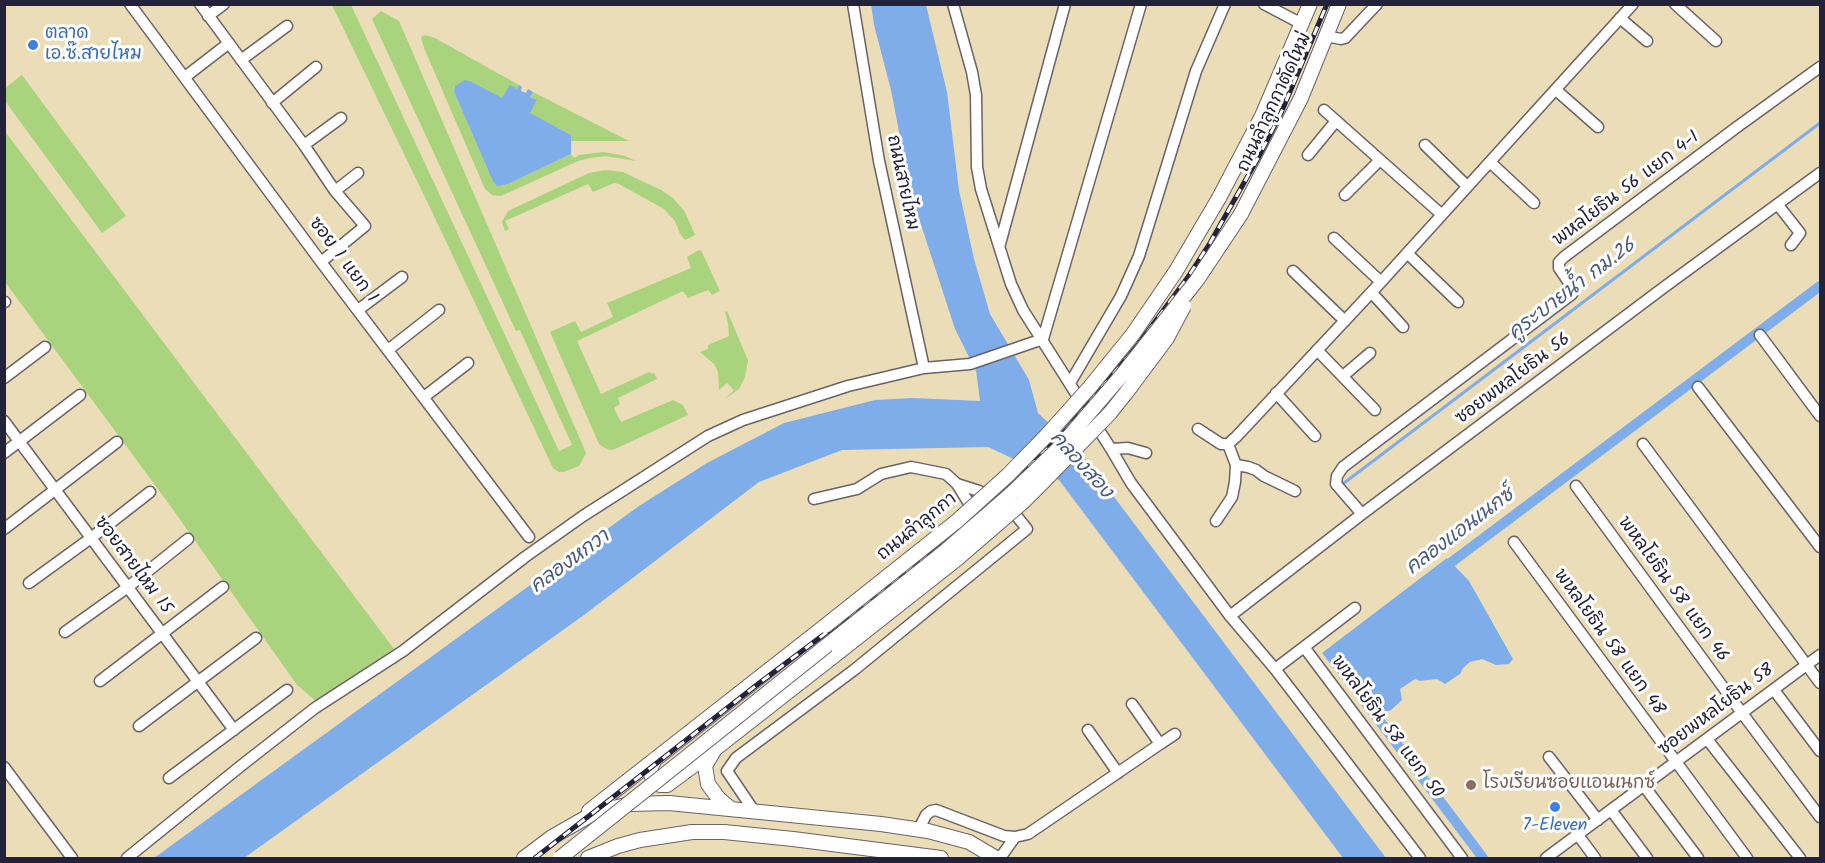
<!DOCTYPE html>
<meta charset="utf-8">
<style>
body{margin:0}
#map{position:relative;width:1825px;height:863px;overflow:hidden;background:#ecddb9;font-family:Kalam,sans-serif}
canvas{display:block}
.frame{position:absolute;inset:0;border:6px solid #22223b;pointer-events:none}
</style>
<div id="map">
<canvas width="1825" height="863"></canvas>
<div class="frame"></div>
</div>
<script>
const c = document.querySelector('canvas').getContext('2d');
c.lineJoin = 'round';
function fillPath(path, color) { c.fillStyle = color; c.fill(path, 'evenodd'); }
const poly = rows => new Path2D(rows.map(r => 'M' + r).join(''));
function stroke(path, color, width, dash) { c.strokeStyle = color; c.lineWidth = width; c.lineCap = dash ? 'butt' : 'round'; c.setLineDash(dash || []); c.stroke(path); }
function write(font, color, halo, rows, align = 'center') {
  c.font = font + ' Kalam,"Playpen Sans Thai",sans-serif'; c.lineWidth = 6; c.setLineDash([]); c.textBaseline = 'middle'; c.strokeStyle = halo; c.fillStyle = color; for (const [text, x, y, turn = 0] of rows) {
    c.save(); c.translate(x, y); c.rotate((+turn || 0) * Math.PI / 180); c.textAlign = isNaN(turn) ? turn : align; if (halo) c.strokeText(text, 0, 0); c.fillText(text, 0, 0); c.restore();
  }
}
fillPath(poly([
 [332,5,351,5,559,451,572,445,520,330,516,331,372,19,381,11,399,21,586,453,579,466,564,472,559,472,553,468,433,214],
 [425,35,435,38,519,85,517,89,502,99,472,82,455,86,454,92,488,170,508,184,571,154,574,158,579,155,603,152,625,156,636,161,605,156,591,158,578,161,501,196,492,195,485,189,424,48,421,37],
 [22,75,126,216,102,233,5,101,5,88],
 [533,92,629,141,571,141,571,135,529,113,537,100,530,97],
 [4,130,394,649,316,701,297,685,169,504,5,282],
 [606,170,623,172,661,190,673,198,685,212,695,235,685,240,680,234,675,221,664,209,619,184,614,183,593,192,588,184,505,221,509,229,505,231,502,222,508,211,589,173],
 [701,250,720,291,712,295,708,290,688,298,683,291,577,341,601,394,649,372,652,374,654,373,657,379,618,398,620,404,614,408,621,422,673,400,683,405,688,415,615,449,610,450,603,447,599,444,550,332,575,321,581,332,613,317,607,303,691,268,687,257,697,251],
 [727,311,748,360,745,377,739,389,725,399,734,390,727,383,719,390,718,372,714,364,700,352,708,349,708,345,729,336,728,323,725,312]
]), '#aad37e');
fillPath(poly([
 [871,4,926,5,947,92,959,190,974,259,990,314,1029,380,1038,413,1081,453,1386,858,1343,858,1059,480,988,447,842,450,759,482,584,615,244,858,154,858,639,506,707,463,784,423,875,400,913,398,980,401,976,371,955,329,911,194,891,90,874,25],
 [465,80,472,82,502,98,510,85,517,89,519,85,522,87,521,91,526,93,528,89,533,92,530,97,537,100,530,113,571,135,571,154,508,184,497,186,493,181,488,170,454,92,455,86],
 [1447,558,1469,581,1513,659,1509,664,1496,665,1482,659,1470,662,1463,668,1460,674,1445,684,1437,679,1420,681,1415,679,1400,689,1402,700,1391,710,1371,716,1322,653]
]), '#7fade9');
stroke(poly([
 [1344,483,1820,123]
]), '#7fade9', 3);
stroke(poly([
 [1441,570,1820,286],
 [1366,703,1483,858]
]), '#7fade9', 10);
const minor = poly([
 [130,4,321,262,529,537],
 [200,4,304,145,335,191,365,226,321,262],
 [853,4,879,161,924,368],
 [953,4,972,72,976,95,977,167,981,189,1011,284,1023,310,1111,449,1131,483,1230,616,1275,669,1420,858],
 [1264,4,1302,24],
 [1675,4,1716,41],
 [208,16,224,4],
 [1620,18,1647,41],
 [1326,36,1341,39,1345,38,1377,4],
 [241,60,287,26],
 [185,77,229,43],
 [1556,90,1598,127],
 [272,103,316,67],
 [1324,110,1441,214],
 [304,145,341,118],
 [1425,145,1467,186],
 [1308,155,1336,121],
 [1490,162,1534,203],
 [335,191,358,173],
 [1345,195,1380,160],
 [1778,205,1800,233,1791,245],
 [1334,238,1381,282],
 [1000,244,1065,4],
 [1407,253,1458,302],
 [1293,271,1345,321],
 [1372,293,1403,327],
 [4,302,5,302],
 [358,310,402,277],
 [1760,335,1820,416],
 [1043,339,1141,4],
 [388,350,439,310],
 [1317,350,1375,410],
 [1343,376,1370,353],
 [4,378,45,347],
 [1070,383,1121,296,1139,256,1196,71,1225,4],
 [1698,387,1820,547],
 [1276,393,1315,436],
 [424,397,468,363],
 [4,421,234,730],
 [1198,429,1221,444,1228,444,1236,437,1381,282,1633,4],
 [1643,444,1820,683],
 [1111,449,1128,448,1146,453],
 [4,453,80,395],
 [1236,465,1248,467,1256,470,1264,476,1295,491],
 [1576,486,1742,713,1820,817],
 [814,499,857,489,881,474,911,467,946,474,957,484,975,513],
 [1362,514,1336,484,1337,476,1343,467,1572,294,1572,287,1559,268,1559,262,1564,257,1737,127,1820,67],
 [1216,521,1232,497,1235,482,1236,465,1228,444],
 [4,529,117,442],
 [1514,542,1747,858],
 [29,583,91,538,150,492],
 [1230,616,1362,514,1663,288,1820,173],
 [65,632,128,587,188,539],
 [1304,647,1355,608],
 [1275,669,1304,647,1462,858],
 [100,681,223,587],
 [1774,690,1820,751],
 [139,726,256,638],
 [1088,730,1118,773],
 [1707,739,1800,858],
 [1160,744,1175,734],
 [1549,757,1598,820],
 [4,767,72,858],
 [169,778,287,690],
 [1644,786,1698,858],
 [1611,810,1647,858],
 [754,811,727,771,736,758,854,670,1027,529,1015,514,1004,504,979,491,957,484],
 [919,829,926,815,931,811,936,810,1004,836,1015,837,1028,834,1160,744,1132,704],
 [1578,835,1595,858],
 [127,858,242,765,315,708,403,651,525,557,583,516,708,436,743,420,848,386,924,368,970,364,1043,339],
 [1000,858,1015,837],
 [1546,858,1820,655]
]);
const major = poly([
 [1219,198,1262,116,1310,4],
 [1241,214,1301,98,1339,4],
 [655,759,650,769,652,777,660,785,667,785,709,754],
 [730,808,719,799,708,784,705,766,715,749,839,652],
 [589,811,825,626],
 [524,858,552,837,594,813,630,804,669,803,881,824,928,831,969,842,996,858],
 [588,858,618,846,640,840,692,832,724,832,793,839,941,858]
]);
stroke(minor, '#696367', 13);
stroke(major, '#696367', 16);
stroke(minor, '#fff', 10);
stroke(major, '#fff', 14);
const rail = poly([
 [535,858,758,684,947,542,1010,486,1065,431,1137,346,1188,277,1210,243,1258,158,1281,113,1327,4]
]);
stroke(rail, '#22223b', 5);
stroke(rail, '#fff', 3, [9]);
const majorBridge = poly([
 [825,626,957,521,1008,475,1047,435,1090,387,1133,334,1176,271,1219,198],
 [839,652,957,559,1022,503,1044,481,1110,413,1126,393,1167,338,1184,306],
 [560,858,943,553,1011,494,1059,448,1122,375,1197,280,1241,214]
]);
stroke(majorBridge, '#696367', 16, []);
stroke(majorBridge, '#fff', 14);
for (const [x, y, r, color] of [
 [33,45,6,"#3f7fe0"],
 [1471,785,6,"#8d6e63"],
 [1555,807,6,"#3f7fe0"]
]) { const dot = new Path2D(); dot.arc(x, y, r, 0, 2 * Math.PI); c.fillStyle = color; c.fill(dot); stroke(dot, '#fff', 2); }
write('18px', '#366cbe', '#fff', [
 ["ตลาด",45,35],
 ["เอ.ซ๊.สายไหม",45,56],
 ["7-Eleven",1555,827,"center"]
], 'left');
write('18px', '#22223b', '#fff', [
 ["ถนนลำลูกกาตัดใหม่",1276,103,-65],
 ["ถนนสายไหม",901,183,78],
 ["พหลโยธิน 56 แยก 4-1",1627,190,-37],
 ["ซอย 1 แยก 1",342,261,53],
 ["ซอยพหลโยธิน 56",1514,380,-37],
 ["ถนนลำลูกกา",918,528,-39],
 ["ซอยสายไหม 15",132,566,53],
 ["พหลโยธิน 58 แยก 46",1672,590,54],
 ["พหลโยธิน 58 แยก 48",1608,643,54],
 ["ซอยพหลโยธิน 58",1717,711,-37],
 ["พหลโยธิน 58 แยก 50",1386,728,53]
]);
write('18px', '#785e54', '#fff', [
 ["โรงเรียนซอยแอนเนกซ์",1483,785]
], 'left');
write('italic 20px', '#475a81', '#fff', [
 ["คูระบายน้ำ กม.26",1573,291,-37],
 ["คลองสอง",1080,466,48],
 ["คลองแอนเนกซ์",1461,533,-37],
 ["คลองหกวา",571,563,-36]
]);
</script>
